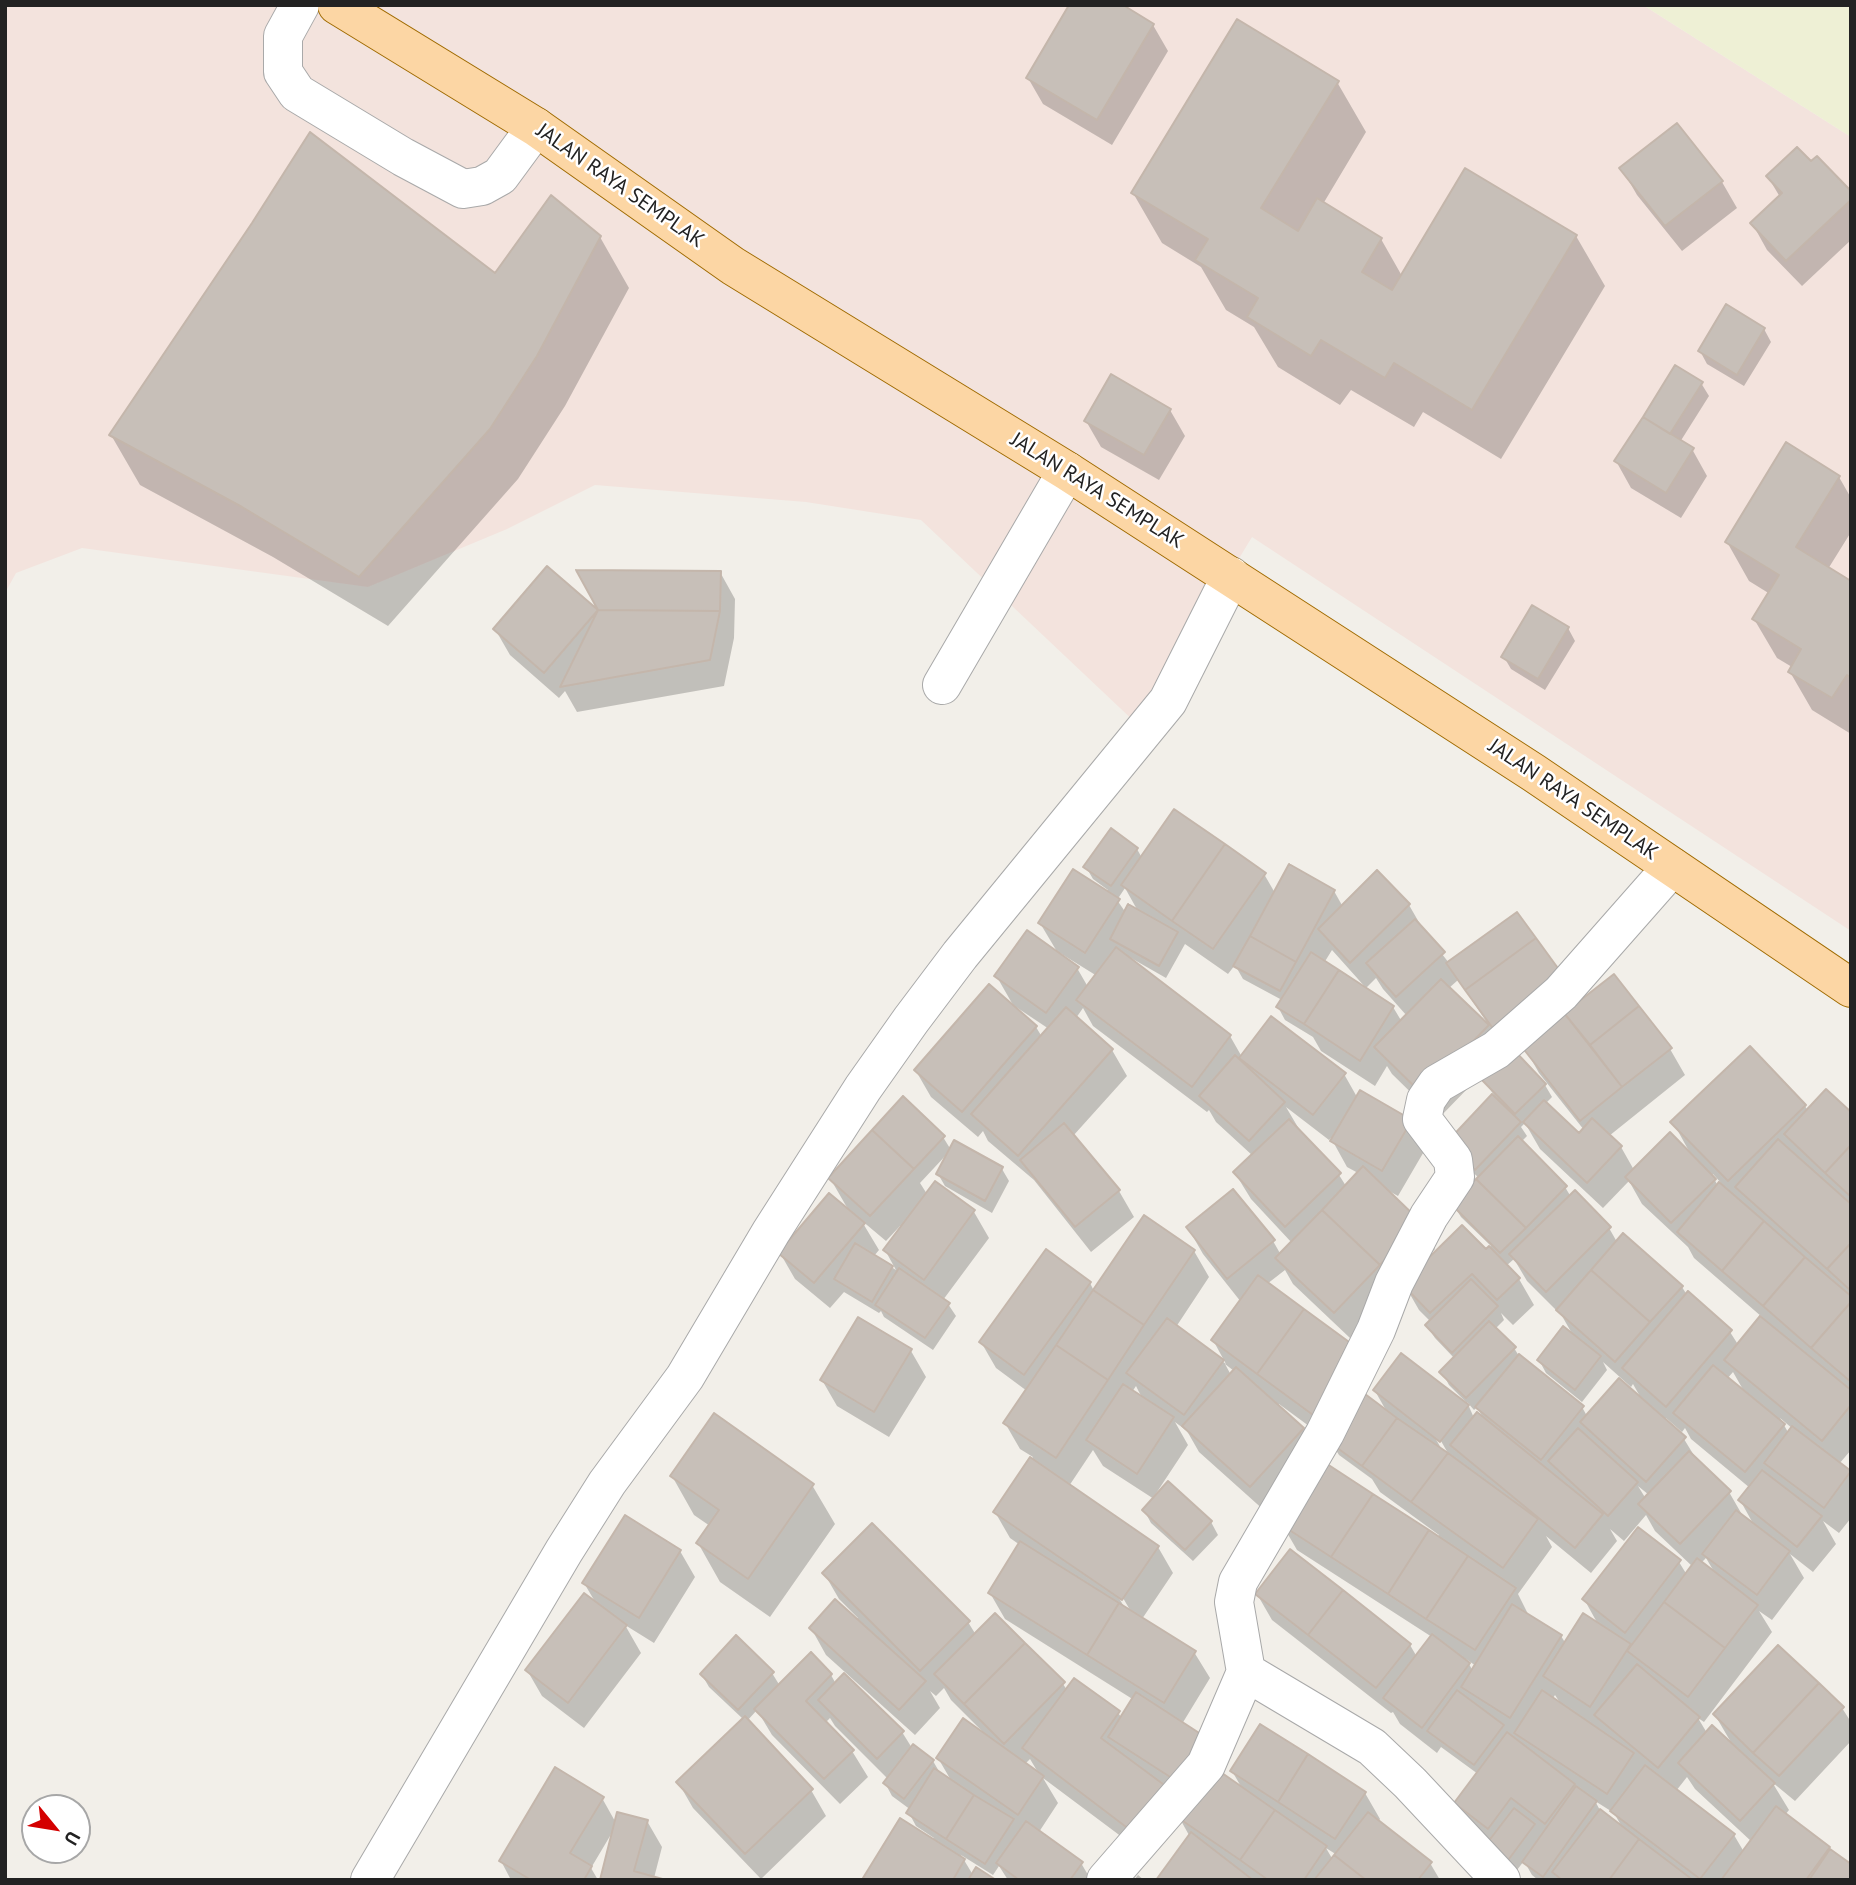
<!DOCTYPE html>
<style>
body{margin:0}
#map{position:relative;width:1856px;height:1885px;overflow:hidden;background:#f2efe9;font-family:"PT Sans",sans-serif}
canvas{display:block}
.frame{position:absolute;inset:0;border:7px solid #222;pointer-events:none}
.north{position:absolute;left:21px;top:1794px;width:70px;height:70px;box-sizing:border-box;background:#fff;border:2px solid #a7a7a7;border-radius:50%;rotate:120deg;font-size:19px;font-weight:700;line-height:28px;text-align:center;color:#222}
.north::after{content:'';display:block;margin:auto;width:24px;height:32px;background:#d40000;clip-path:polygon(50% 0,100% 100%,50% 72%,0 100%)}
</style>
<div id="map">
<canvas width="1856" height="1885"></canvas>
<div class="frame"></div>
<div class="north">U</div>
</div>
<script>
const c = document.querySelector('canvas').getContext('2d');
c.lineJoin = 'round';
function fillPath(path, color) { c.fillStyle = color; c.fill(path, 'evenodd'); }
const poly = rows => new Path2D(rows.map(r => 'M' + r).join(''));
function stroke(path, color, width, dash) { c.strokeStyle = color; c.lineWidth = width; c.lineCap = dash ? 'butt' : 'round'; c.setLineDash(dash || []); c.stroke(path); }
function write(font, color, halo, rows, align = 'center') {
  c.font = font + ' "PT Sans",sans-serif'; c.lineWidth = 5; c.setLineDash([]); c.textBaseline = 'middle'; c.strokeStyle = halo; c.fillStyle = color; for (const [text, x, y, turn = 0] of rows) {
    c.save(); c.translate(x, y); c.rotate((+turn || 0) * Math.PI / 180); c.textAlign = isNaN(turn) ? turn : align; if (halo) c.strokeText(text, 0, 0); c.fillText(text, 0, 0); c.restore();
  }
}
fillPath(poly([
 [5,5,1643,5,1851,137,1851,931,1252,537,1138,725,921,520,806,502,595,485,507,529,368,587,82,548,16,573,5,593]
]), '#f3e3dd');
fillPath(poly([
 [1643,5,1851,5,1851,137]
]), '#eef0d5');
fillPath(poly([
 [1153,25,1168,51,1112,145,1043,104,1028,78],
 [1337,82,1366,132,1323,204,1381,239,1402,276,1576,236,1605,286,1501,459,1423,412,1414,427,1351,390,1340,405,1278,367,1254,327,1226,310,1201,267,1162,243,1133,193],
 [1622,169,1722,182,1737,208,1682,251,1637,195],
 [1768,177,1851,193,1851,240,1802,286,1767,250,1752,223,1780,197],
 [600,237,629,288,565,406,518,479,388,626,273,557,140,485,111,435,496,276],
 [1764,329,1771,342,1744,386,1707,364,1700,351],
 [1701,383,1709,396,1680,442,1692,449,1707,476,1681,518,1631,488,1616,461],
 [1170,410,1185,436,1159,480,1101,447,1086,421],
 [1839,477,1851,498,1851,532,1828,569,1851,583,1851,734,1812,710,1790,672,1792,667,1777,658,1754,619,1770,594,1749,581,1727,542],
 [547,568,603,616,720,572,735,599,734,638,724,686,577,712,565,691,559,698,510,655,495,629],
 [1568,628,1575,641,1545,690,1511,669,1504,657],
 [1111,831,1137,849,1142,858,1264,874,1275,893,1334,891,1343,907,1409,905,1424,931,1449,963,1579,1004,1670,1049,1685,1075,1609,1136,1621,1147,1634,1170,1690,1153,1673,1122,1805,1106,1808,1111,1851,1115,1851,1450,1839,1464,1851,1473,1851,1518,1839,1533,1823,1521,1836,1544,1813,1572,1790,1554,1804,1578,1772,1620,1759,1611,1772,1632,1704,1722,1698,1718,1707,1733,1732,1744,1715,1715,1842,1708,1851,1722,1851,1741,1795,1801,1772,1782,1789,1810,1785,1815,1829,1849,1851,1880,1538,1880,1532,1875,1524,1861,1513,1875,1471,1829,1456,1803,1478,1774,1441,1747,1437,1753,1400,1724,1393,1712,1391,1713,1272,1620,1257,1594,1410,1645,1417,1657,1432,1637,1297,1550,1282,1524,1437,1538,1439,1535,1380,1492,1372,1479,1339,1455,1331,1442,1387,1412,1375,1391,1465,1404,1466,1402,1449,1385,1442,1372,1455,1359,1435,1338,1427,1326,1431,1322,1419,1310,1403,1282,1350,1338,1293,1284,1285,1270,1267,1284,1328,1440,1279,1404,1277,1406,1303,1429,1318,1455,1266,1512,1199,1452,1187,1431,1175,1422,1188,1445,1155,1495,1211,1522,1218,1535,1193,1561,1151,1523,1144,1510,1154,1499,1103,1466,1093,1450,1069,1486,1158,1547,1173,1573,1142,1619,1194,1652,1210,1678,1182,1724,1219,1774,1243,1790,1232,1771,1365,1793,1380,1819,1378,1822,1430,1863,1440,1880,1158,1880,1190,1837,1179,1817,1150,1858,1043,1778,1058,1803,1039,1832,1081,1863,1091,1880,1008,1880,999,1866,993,1875,961,1855,973,1875,992,1880,866,1880,934,1838,916,1826,909,1813,911,1810,892,1796,885,1783,888,1779,835,1726,830,1718,825,1723,852,1751,868,1777,840,1804,772,1735,757,1710,747,1721,811,1790,826,1816,761,1879,693,1808,678,1782,743,1719,709,1687,702,1675,772,1673,780,1686,811,1655,831,1675,836,1684,902,1732,912,1748,933,1761,940,1773,952,1782,938,1758,983,1732,951,1700,944,1688,936,1696,930,1691,940,1708,915,1735,826,1655,811,1628,858,1618,839,1599,824,1573,968,1622,976,1635,1063,1684,1067,1690,1118,1713,1122,1718,1134,1700,1005,1619,990,1593,1020,1545,1010,1538,995,1512,1033,1457,1020,1449,1005,1423,1027,1391,996,1368,981,1342,1090,1283,1094,1291,1194,1251,1209,1277,1176,1327,1226,1364,1213,1340,1241,1302,1203,1254,1188,1228,1273,1241,1281,1255,1292,1243,1251,1199,1235,1173,1253,1156,1216,1122,1209,1110,1207,1112,1093,1026,1083,1008,1076,1018,1112,1050,1127,1076,1073,1136,1119,1191,1134,1217,1091,1252,1034,1180,988,1141,983,1131,978,1137,931,1097,916,1071,1036,1027,1042,1037,1049,1029,1013,1005,997,977,1059,955,1040,923,1106,893,1108,890,1093,879,1086,867],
 [1125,888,1139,913,1126,913,1117,900],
 [1185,944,1228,974,1235,965,1243,979,1282,1000,1278,1007,1285,1020,1313,1037,1321,1051,1375,1086,1387,1066,1392,1074,1438,1119,1503,1052,1483,1079,1494,1095,1448,1143,1455,1156,1479,1178,1453,1204,1461,1217,1491,1246,1486,1252,1423,1262,1435,1249,1420,1223,1387,1190,1398,1196,1426,1148,1411,1121,1357,1097,1344,1074,1242,1057,1230,1036,1130,960,1131,958,1166,978],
 [1332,950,1366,988,1376,978,1383,989,1407,1016,1402,1022,1393,1007,1324,963],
 [1060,953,1097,976,1088,987,1077,968,1059,955],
 [1458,980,1488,1024,1487,1025,1449,988],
 [1526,1050,1539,1073,1584,1130,1579,1135,1545,1104,1552,1097,1545,1085,1517,1056],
 [1286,1107,1329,1140,1331,1138,1347,1167,1358,1173,1346,1186,1339,1175,1299,1129],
 [1525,1123,1540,1149,1603,1208,1629,1181,1642,1204,1688,1247,1694,1258,1762,1317,1739,1346,1730,1332,1687,1295,1682,1287,1617,1242,1609,1228,1571,1197,1565,1187,1521,1142,1527,1136,1521,1127],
 [1713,1174,1721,1183,1718,1186,1712,1175],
 [1514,1259,1527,1281,1562,1316,1574,1337,1539,1360,1546,1373,1582,1402,1607,1370,1603,1362,1631,1387,1633,1384,1642,1400,1587,1416,1582,1407,1519,1356,1514,1348,1495,1329,1504,1320,1501,1313,1513,1325,1534,1305,1519,1279,1506,1266],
 [1225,1364,1234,1371,1231,1375],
 [1733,1372,1745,1393,1727,1379],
 [1136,1386,1139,1392,1143,1399,1132,1392],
 [1467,1402,1474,1410,1477,1407,1483,1418,1474,1418],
 [1666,1418,1682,1432,1685,1428,1691,1439,1750,1488,1740,1500,1755,1527,1744,1518,1729,1492,1698,1462,1684,1439,1664,1420],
 [1780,1418,1793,1429,1789,1434],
 [1437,1434,1449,1455,1445,1455,1434,1436],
 [1638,1486,1649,1495,1646,1499],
 [1646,1515,1655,1531,1693,1567,1687,1575,1679,1562,1584,1599,1599,1626,1566,1644,1561,1636,1529,1616,1518,1594,1552,1547,1546,1536,1591,1573,1617,1541,1610,1529,1624,1541],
 [1706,1558,1716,1575,1701,1563],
 [1119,1591,1130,1610,1126,1610,1116,1593],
 [1466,1659,1476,1666,1473,1671],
 [1555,1695,1562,1706,1552,1700],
 [1030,1759,1039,1774,1025,1764],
 [1687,1777,1695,1789,1752,1842,1744,1852,1734,1835,1676,1791],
 [1595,1801,1614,1813,1622,1827,1601,1812],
 [1326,1848,1337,1855,1333,1860],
 [943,1137,951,1150,1002,1169,1009,1181,992,1213,945,1186,938,1174,948,1153,920,1183,927,1194,935,1183,974,1212,989,1238,943,1300,948,1304,956,1316,933,1350,884,1317,881,1311,879,1313,844,1292,830,1308,795,1279,780,1253,849,1211,830,1178],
 [861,1220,886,1241,900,1226,902,1228,885,1250,896,1270,874,1256,879,1250],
 [911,1351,926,1377,889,1437,837,1406,822,1380],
 [672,1476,812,1485,835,1524,770,1617,720,1582,698,1543,710,1526,694,1515],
 [680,1551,695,1577,654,1643,625,1625,641,1653,584,1728,542,1696,527,1670,597,1605,584,1583],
 [602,1798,616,1823,647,1821,662,1847,654,1878,601,1880,613,1831,591,1868,598,1880,511,1880,501,1861],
 [1138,1875,1144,1880,1134,1880]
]), '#0003');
const building = poly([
 [1069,5,1123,5,1154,24,1097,120,1026,78,1069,5],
 [1237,19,1339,81,1261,208,1298,231,1317,198,1382,238,1362,272,1392,290,1465,168,1577,235,1472,410,1394,363,1385,378,1321,340,1311,356,1247,317,1258,298,1195,260,1208,239,1131,193,1237,19],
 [1677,123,1723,181,1665,226,1619,168,1677,123],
 [310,132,495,273,551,195,601,236,537,356,490,429,359,577,242,507,109,435,252,223,310,132],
 [1797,147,1811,161,1817,156,1851,191,1851,200,1786,261,1750,223,1782,193,1766,176,1797,147],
 [1726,304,1765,328,1737,375,1698,351,1726,304],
 [1675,365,1703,382,1670,434,1643,417,1675,365],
 [1111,374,1171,409,1144,455,1084,421,1111,374],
 [1643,417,1694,448,1666,493,1614,461,1643,417],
 [1786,442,1840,476,1796,547,1851,581,1851,678,1847,675,1832,698,1788,672,1801,649,1752,619,1779,575,1725,542,1786,442],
 [547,566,598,610,544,673,493,629,547,566],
 [576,570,721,571,720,611,598,610,576,570],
 [1532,605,1569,627,1538,679,1501,657,1532,605],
 [598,610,720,611,710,660,560,687,598,610],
 [1174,809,1225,844,1172,921,1121,885,1174,809],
 [1111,828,1138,848,1111,886,1083,867,1111,828],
 [1225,844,1266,873,1213,949,1172,921,1225,844],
 [1289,864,1335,890,1296,962,1250,936,1289,864],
 [1073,869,1120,899,1085,953,1038,923,1073,869],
 [1377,870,1410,904,1350,963,1318,929,1377,870],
 [1128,904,1178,932,1159,966,1110,939,1128,904],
 [1517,912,1536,938,1465,990,1446,963,1517,912],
 [1415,919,1445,952,1396,997,1366,963,1415,919],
 [1027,930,1079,967,1046,1013,994,976,1027,930],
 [1250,936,1296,962,1280,991,1233,966,1250,936],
 [1536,938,1568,982,1497,1034,1465,990,1536,938],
 [1116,947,1231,1035,1192,1087,1076,1000,1116,947],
 [1311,952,1339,970,1304,1024,1276,1007,1311,952],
 [1339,970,1394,1006,1360,1061,1304,1024,1339,970],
 [1614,974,1639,1006,1590,1045,1564,1013,1614,974],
 [1441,979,1489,1025,1422,1094,1374,1047,1441,979],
 [989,984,1037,1026,962,1112,914,1070,989,984],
 [1639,1006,1672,1048,1622,1087,1590,1045,1639,1006],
 [1066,1007,1113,1049,1018,1156,971,1114,1066,1007],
 [1564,1013,1622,1087,1580,1121,1522,1047,1564,1013],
 [1271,1016,1346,1073,1313,1115,1239,1058,1271,1016],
 [1750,1046,1806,1105,1728,1181,1670,1122,1750,1046],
 [1512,1048,1546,1084,1515,1114,1481,1079,1512,1048],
 [1235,1055,1285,1102,1249,1141,1199,1096,1235,1055],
 [1826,1089,1851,1112,1851,1145,1825,1173,1784,1134,1826,1089],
 [1360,1090,1412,1120,1382,1171,1330,1141,1360,1090],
 [1492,1094,1521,1122,1475,1170,1446,1143,1492,1094],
 [903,1096,945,1136,914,1169,872,1130,903,1096],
 [1544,1100,1579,1133,1592,1118,1622,1146,1587,1183,1523,1122,1544,1100],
 [1289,1119,1341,1173,1285,1227,1233,1172,1289,1119],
 [1064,1123,1120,1190,1075,1227,1020,1160,1064,1123],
 [872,1130,914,1169,870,1216,828,1178,872,1130],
 [1670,1132,1716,1179,1671,1223,1625,1177,1670,1132],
 [1518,1136,1567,1186,1526,1228,1476,1179,1518,1136],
 [1778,1139,1851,1204,1851,1243,1827,1269,1735,1187,1778,1139],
 [954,1140,1003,1167,985,1201,936,1174,954,1140],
 [1851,1145,1851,1197,1825,1173,1851,1145],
 [1363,1166,1421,1222,1380,1265,1322,1210,1363,1166],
 [1476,1179,1526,1228,1500,1253,1451,1204,1476,1179],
 [935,1181,975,1210,924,1280,883,1250,935,1181],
 [1719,1182,1764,1221,1722,1271,1677,1232,1719,1182],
 [1233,1189,1275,1240,1227,1279,1186,1227,1233,1189],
 [1575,1190,1611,1227,1546,1292,1509,1254,1575,1190],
 [829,1193,865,1223,814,1283,778,1253,829,1193],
 [1322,1210,1380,1265,1334,1313,1275,1258,1322,1210],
 [1144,1215,1195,1250,1144,1325,1093,1290,1144,1215],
 [1764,1221,1805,1257,1763,1306,1722,1271,1764,1221],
 [1462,1225,1486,1249,1489,1246,1520,1278,1497,1300,1472,1274,1430,1313,1402,1284,1462,1225],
 [1623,1233,1683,1286,1650,1322,1591,1270,1623,1233],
 [855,1243,893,1266,872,1302,834,1279,855,1243],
 [1851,1243,1851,1291,1827,1269,1851,1243],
 [1046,1249,1091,1282,1024,1375,979,1342,1046,1249],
 [1805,1257,1851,1296,1851,1302,1811,1348,1763,1306,1805,1257],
 [899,1268,950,1303,925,1338,875,1305,899,1268],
 [1591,1270,1650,1322,1615,1362,1556,1310,1591,1270],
 [1258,1275,1304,1309,1257,1374,1211,1340,1258,1275],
 [1471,1279,1498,1306,1452,1353,1425,1325,1471,1279],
 [1093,1290,1144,1325,1108,1380,1056,1345,1093,1290],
 [1688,1291,1732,1330,1666,1407,1622,1368,1688,1291],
 [1851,1302,1851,1382,1811,1348,1851,1302],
 [1304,1309,1360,1350,1313,1415,1257,1374,1304,1309],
 [1760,1316,1851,1390,1851,1405,1822,1441,1724,1360,1760,1316],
 [858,1317,912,1349,874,1412,820,1380,858,1317],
 [1167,1318,1224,1360,1184,1415,1126,1373,1167,1318],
 [1489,1321,1516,1347,1466,1398,1439,1372,1489,1321],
 [1563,1326,1601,1356,1575,1390,1537,1360,1563,1326],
 [1056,1345,1108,1380,1056,1458,1003,1423,1056,1345],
 [1401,1353,1469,1405,1440,1442,1373,1390,1401,1353],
 [1519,1354,1584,1406,1541,1460,1475,1407,1519,1354],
 [1713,1365,1785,1424,1745,1472,1673,1413,1713,1365],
 [1236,1367,1304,1428,1250,1487,1182,1426,1236,1367],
 [1619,1378,1686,1437,1646,1482,1580,1422,1619,1378],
 [1123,1384,1174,1417,1137,1474,1086,1440,1123,1384],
 [1365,1394,1397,1418,1362,1466,1329,1442,1365,1394],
 [1477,1412,1603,1514,1575,1548,1450,1445,1477,1412],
 [714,1413,814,1484,748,1579,696,1543,719,1510,670,1476,714,1413],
 [1397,1418,1448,1453,1411,1502,1362,1466,1397,1418],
 [1792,1426,1851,1471,1824,1508,1764,1463,1792,1426],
 [1578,1428,1638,1482,1608,1516,1548,1461,1578,1428],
 [1689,1451,1731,1491,1680,1544,1638,1504,1689,1451],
 [1448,1453,1538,1519,1503,1568,1411,1502,1448,1453],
 [1030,1457,1159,1546,1122,1600,993,1512,1030,1457],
 [1321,1460,1373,1494,1331,1557,1280,1524,1321,1460],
 [1762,1470,1822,1516,1797,1547,1738,1500,1762,1470],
 [1168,1481,1212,1521,1185,1550,1142,1510,1168,1481],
 [1373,1494,1429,1530,1388,1594,1331,1557,1373,1494],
 [1736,1510,1790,1551,1757,1595,1702,1554,1736,1510],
 [625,1515,681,1550,639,1618,582,1583,625,1515],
 [872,1523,970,1621,920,1671,822,1573,872,1523],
 [1638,1527,1681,1560,1625,1633,1582,1599,1638,1527],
 [1429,1530,1468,1556,1426,1619,1388,1594,1429,1530],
 [1020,1541,1119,1603,1087,1655,988,1593,1020,1541],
 [1290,1549,1343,1590,1308,1635,1255,1594,1290,1549],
 [1468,1556,1516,1588,1475,1650,1426,1619,1468,1556],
 [1697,1558,1758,1605,1725,1648,1664,1602,1697,1558],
 [1343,1590,1411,1644,1376,1688,1308,1635,1343,1590],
 [584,1593,627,1625,568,1703,525,1670,584,1593],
 [835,1599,926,1681,899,1710,809,1628,835,1599],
 [1664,1602,1725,1648,1688,1697,1627,1651,1664,1602],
 [1119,1603,1196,1651,1164,1703,1087,1655,1119,1603],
 [1512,1604,1562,1635,1510,1718,1461,1687,1512,1604],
 [995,1613,1025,1643,964,1704,934,1674,995,1613],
 [1583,1613,1631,1644,1590,1707,1543,1676,1583,1613],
 [1432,1634,1470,1663,1422,1728,1383,1698,1432,1634],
 [736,1635,774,1672,738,1710,700,1674,736,1635],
 [1025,1643,1065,1682,1004,1744,964,1704,1025,1643],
 [1778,1645,1819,1683,1753,1753,1713,1714,1778,1645],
 [811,1652,832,1674,806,1701,854,1750,824,1779,754,1709,811,1652],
 [1637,1664,1700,1717,1658,1768,1594,1715,1637,1664],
 [844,1673,904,1731,877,1759,818,1700,844,1673],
 [1074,1678,1120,1711,1101,1738,1167,1787,1134,1833,1022,1748,1074,1678],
 [1819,1683,1844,1707,1779,1776,1753,1753,1819,1683],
 [1457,1690,1504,1725,1474,1765,1427,1731,1457,1690],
 [1542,1690,1634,1753,1607,1794,1514,1733,1542,1690],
 [1136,1692,1210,1740,1181,1784,1108,1737,1136,1692],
 [745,1716,813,1789,745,1854,676,1782,745,1716],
 [963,1718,1044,1776,1018,1815,936,1758,963,1718],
 [1260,1724,1308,1754,1278,1802,1230,1771,1260,1724],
 [1712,1725,1775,1783,1740,1821,1678,1763,1712,1725],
 [1507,1732,1575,1784,1545,1824,1511,1798,1488,1829,1454,1803,1507,1732],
 [913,1744,934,1760,904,1799,883,1783,913,1744],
 [1308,1754,1366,1792,1335,1839,1278,1802,1308,1754],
 [1645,1765,1735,1834,1700,1879,1610,1811,1645,1765],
 [1212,1766,1275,1810,1240,1860,1177,1817,1212,1766],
 [555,1767,604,1797,570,1853,592,1866,584,1880,531,1880,499,1861,555,1767],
 [934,1768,974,1795,946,1839,906,1813,934,1768],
 [1576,1786,1597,1801,1543,1877,1522,1862,1576,1786],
 [974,1795,1014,1819,985,1864,946,1839,974,1795],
 [1776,1806,1830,1847,1806,1880,1721,1880,1776,1806],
 [1514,1808,1535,1824,1506,1863,1484,1847,1514,1808],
 [1600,1809,1639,1839,1609,1880,1562,1880,1552,1872,1600,1809],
 [1275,1810,1327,1846,1304,1880,1268,1880,1240,1860,1275,1810],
 [617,1812,648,1820,634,1871,666,1880,600,1880,617,1812],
 [1368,1812,1432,1862,1418,1880,1366,1880,1334,1855,1368,1812],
 [900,1818,965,1859,953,1880,866,1880,863,1878,900,1818],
 [1026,1821,1083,1862,1070,1880,1019,1880,996,1863,1026,1821],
 [1191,1832,1253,1880,1156,1880,1191,1832],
 [1639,1839,1693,1880,1609,1880,1639,1839],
 [1830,1849,1851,1864,1851,1880,1809,1880,1830,1849],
 [1334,1855,1366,1880,1314,1880,1334,1855],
 [976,1867,996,1880,968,1880,976,1867]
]);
fillPath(building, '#c7bfb8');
stroke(building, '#c4b6ab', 2);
const minor = poly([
 [300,5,283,36,283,72,297,93,403,157,463,189,482,186,500,176,536,127],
 [942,685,1067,471],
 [1246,1672,1372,1747,1410,1783,1501,1880],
 [370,1880,564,1551,607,1483,685,1377,771,1232,863,1088,911,1020,960,955,1168,701,1231,576],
 [1106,1880,1206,1765,1246,1672,1234,1602,1238,1582,1325,1433,1376,1330,1394,1283,1429,1216,1455,1177,1453,1160,1422,1119,1426,1100,1437,1084,1496,1050,1561,993,1672,867]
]);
const major = poly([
 [337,5,536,127,733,266,1067,471,1534,773,1851,988]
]);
stroke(minor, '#a9a9a9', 40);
stroke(major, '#a06b00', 40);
stroke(minor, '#fff', 38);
stroke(major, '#fcd6a4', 38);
write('21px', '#222', '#fff', [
 ["JALAN RAYA SEMPLAK",620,186,35],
 ["JALAN RAYA SEMPLAK",1097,491,32],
 ["JALAN RAYA SEMPLAK",1573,800,34]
]);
</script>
